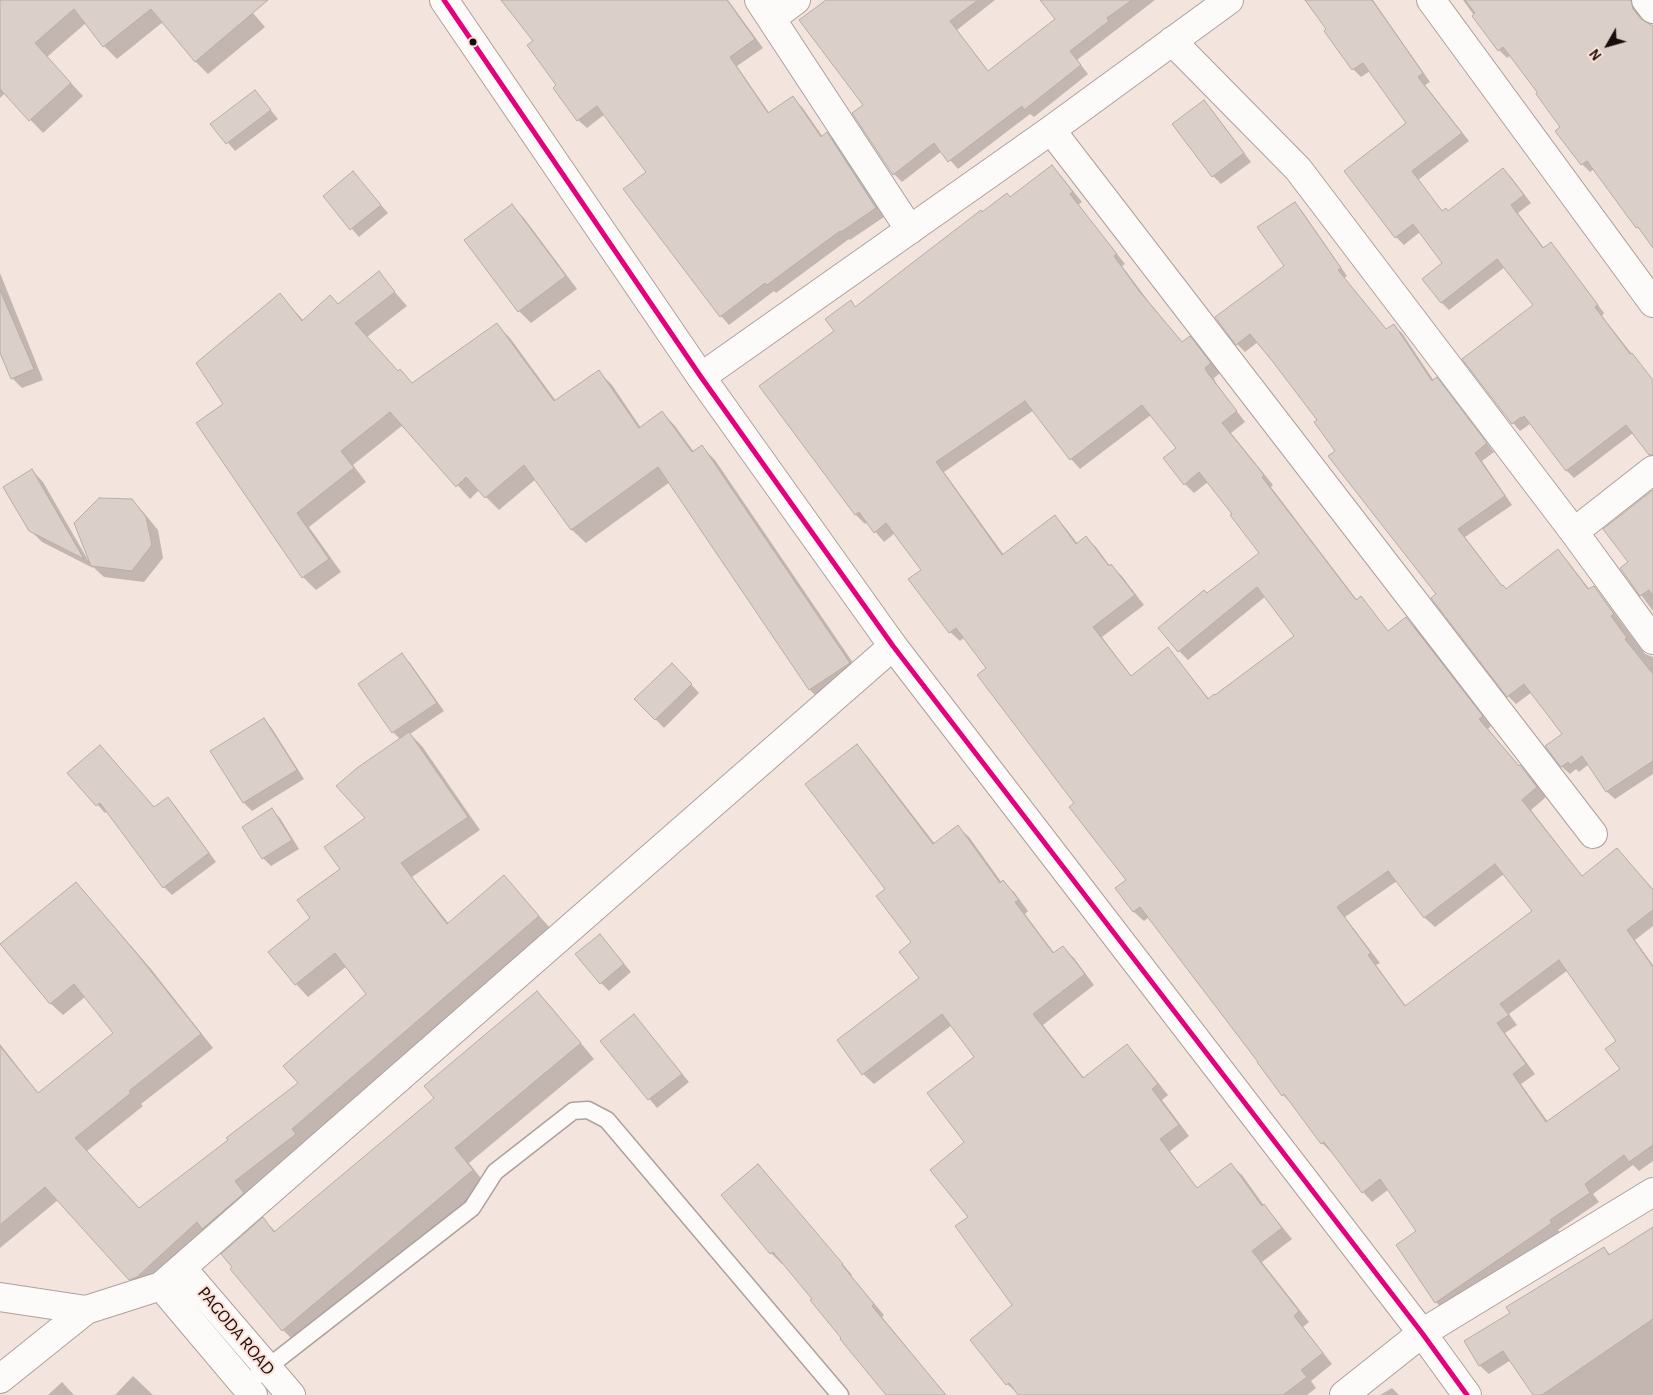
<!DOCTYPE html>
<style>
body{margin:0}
#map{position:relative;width:1653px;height:1395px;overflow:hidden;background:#f4e4de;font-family:"Alegreya Sans",sans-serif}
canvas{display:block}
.north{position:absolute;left:1583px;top:20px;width:50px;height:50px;-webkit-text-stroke:4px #fddfd5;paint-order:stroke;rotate:232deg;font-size:14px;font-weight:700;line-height:20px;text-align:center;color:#180e0b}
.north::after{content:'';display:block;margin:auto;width:18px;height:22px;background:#180e0b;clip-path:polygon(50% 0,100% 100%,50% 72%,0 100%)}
</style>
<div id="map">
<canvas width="1653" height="1395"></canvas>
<div class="north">N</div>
</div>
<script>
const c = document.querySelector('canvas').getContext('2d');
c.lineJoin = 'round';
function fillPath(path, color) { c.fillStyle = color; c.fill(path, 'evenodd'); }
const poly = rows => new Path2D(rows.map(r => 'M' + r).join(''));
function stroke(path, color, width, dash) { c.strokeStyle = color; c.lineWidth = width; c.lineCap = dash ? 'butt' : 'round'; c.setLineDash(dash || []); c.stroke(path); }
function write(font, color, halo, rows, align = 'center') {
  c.font = font + ' "Alegreya Sans",sans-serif'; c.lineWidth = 4; c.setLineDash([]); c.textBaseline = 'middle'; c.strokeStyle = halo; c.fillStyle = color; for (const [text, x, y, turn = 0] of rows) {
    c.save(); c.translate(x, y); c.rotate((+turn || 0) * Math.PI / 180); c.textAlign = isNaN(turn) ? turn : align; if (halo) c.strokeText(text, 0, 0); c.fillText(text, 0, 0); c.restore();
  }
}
fillPath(poly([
 [0,0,242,0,265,27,208,74,195,61,163,22,117,59,104,46,86,23,47,57,83,96,43,133,5,93,0,98],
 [502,0,728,0,763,48,737,66,770,114,793,98,802,107,823,137,827,134,836,142,884,217,850,240,849,239,776,293,774,291,729,325,721,316,625,189,647,173,605,114,587,128,578,120,535,41],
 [828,0,995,0,957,30,989,72,1057,19,1042,0,1155,0,1077,60,1088,74,1034,117,1030,114,958,169,942,151,902,182,894,174,865,105],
 [1307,0,1373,0,1430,82,1425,85,1469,141,1418,180,1443,212,1448,212,1503,170,1511,177,1531,203,1518,213,1544,248,1551,243,1558,251,1604,313,1602,316,1653,381,1653,445,1633,433,1574,478,1567,471,1532,424,1530,424,1520,431,1513,423,1534,305,1505,267,1449,310,1441,302,1443,263,1420,232,1404,245,1396,237,1407,124,1370,71,1361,77,1353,69,1326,31,1328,29],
 [1463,0,1641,0,1638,12,1641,19,1647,25,1653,25,1653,247,1594,169,1590,172,1582,164,1562,127,1539,93,1511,55,1507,58,1499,50],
 [255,91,278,119,235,151,212,124],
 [1204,102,1212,110,1251,162,1221,184,1213,176,1174,124],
 [1052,166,1061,176,1082,202,1078,205,1125,264,1122,266,1149,302,1183,343,1190,338,1199,347,1220,373,1214,378,1216,383,1245,422,1231,433,1273,485,1271,487,1357,600,1360,598,1389,632,1406,619,1416,628,1491,726,1488,729,1520,767,1530,776,1546,797,1531,810,1583,877,1626,859,1653,889,1653,926,1635,940,1653,965,1653,1161,1639,1171,1633,1165,1593,1194,1599,1202,1558,1230,1561,1233,1445,1312,1436,1302,1418,1232,1389,1189,1372,1202,1363,1192,1333,1151,1331,1152,1322,1143,1292,1104,1283,1095,1149,917,1144,921,1134,912,1117,889,1128,880,1075,803,988,668,965,637,960,641,950,632,922,570,895,533,884,542,867,522,865,524,856,515,761,387,836,332,851,302,856,308,982,213,1011,198],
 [1034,410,1071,459,1080,469,1151,415,1178,448,1185,484,1194,493,1208,482,1234,514,1261,553,1207,594,1179,651,1188,660,1266,596,1296,636,1215,697,1209,699,1177,659,1168,649,1132,677,1102,637,1144,605,1121,575,1111,566,1110,566,1096,547,1086,538,1078,544,1064,526,1055,517,1004,555,944,472],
 [1504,874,1534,911,1406,1006,1376,965,1380,963,1345,917,1397,881,1425,918,1435,927],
 [1568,970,1617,1041,1622,1069,1548,1122,1521,1084,1535,1074,1505,1033,1517,1025,1509,1014],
 [353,173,388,213,359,237,324,197],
 [1295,203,1302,211,1347,276,1344,278,1387,330,1394,326,1402,333,1434,381,1437,379,1444,387,1494,452,1482,461,1512,505,1465,537,1504,588,1507,590,1558,551,1566,559,1590,590,1594,587,1601,595,1645,654,1653,657,1653,774,1615,799,1607,792,1589,764,1579,772,1576,769,1570,774,1562,767,1547,747,1564,734,1532,692,1516,704,1508,696,1433,598,1437,595,1337,452,1319,420,1258,342,1245,352,1237,344,1286,266],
 [512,206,524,218,577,289,531,323,519,311,466,240],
 [0,273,43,380,22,388,12,378,0,350],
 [378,273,407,306,367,337,398,372,400,370,413,384,497,325,510,338,556,401,599,372,612,385,641,428,662,412,675,426,694,452,702,447,715,460,862,676,823,703,810,690,670,482,586,543,572,530,536,479,499,510,479,490,470,499,403,425,353,465,366,482,309,527,341,572,316,590,303,577,225,404,280,295,304,321,339,306],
 [32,470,43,482,88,560,132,500,144,513,158,530,163,558,144,582,104,577,92,566,93,568,42,542,30,530],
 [1653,495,1653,611,1621,568,1630,562],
 [402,655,410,663,444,711,410,734,422,746,480,830,412,877,449,924,504,877,551,929,304,1142,308,1147,143,1292,58,1200,0,1248,0,1044,39,1094,114,1033,85,997,63,1015,50,1003,76,883,88,896,151,969,213,1048,141,1104,143,1106,87,1151,140,1209,300,1084,368,994,347,966,308,997,296,984,312,918,341,869,367,818,400,739,393,732,360,684],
 [680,672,699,693,664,728,636,699],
 [263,719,271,727,304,779,252,811,244,803,212,752],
 [856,746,867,756,935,844,958,827,969,837,1002,883,1003,882,1014,892,1028,911,1025,914,1055,954,1063,947,1074,958,1094,985,1043,1025,1084,1078,1126,1046,1137,1056,1168,1095,1162,1100,1189,1136,1170,1151,1198,1189,1231,1165,1242,1175,1265,1207,1274,1217,1292,1239,1262,1262,1309,1322,1303,1327,1332,1364,1311,1381,1316,1388,1307,1395,1020,1395,1007,1384,1014,1306,970,1218,966,1142,976,1057,952,1025,874,1084,863,1074,920,979,913,942,887,889],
 [69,773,155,808,168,799,176,807,216,862,172,895,164,887,108,811,105,813],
 [272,810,280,818,299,849,271,866,263,858],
 [600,935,631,972,609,991,601,983],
 [537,993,552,1008,594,1059,469,1163,487,1186,298,1345,283,1330,263,1219,276,1232,435,1098],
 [634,1015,689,1082,657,1108,601,1041],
 [768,1177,852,1275,851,1276,884,1315,882,1317,946,1395,888,1395,814,1299,784,1262,782,1264,771,1253,723,1195],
 [1653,1228,1653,1395,1534,1395,1511,1360,1489,1374,1480,1366,1465,1342,1512,1313,1604,1249,1611,1255],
 [133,1376,153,1395,115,1395],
 [62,1382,74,1395,48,1395],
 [1392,1388,1399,1395,1380,1395]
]), '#0003');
const building = poly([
 [0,0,268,0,195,62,151,9,103,47,74,9,35,43,71,83,29,121,0,89,0,0],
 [501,0,727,0,755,39,730,57,768,113,793,96,821,137,827,132,876,208,841,232,840,231,767,285,765,283,720,317,623,189,646,172,597,106,577,121,553,88,556,85,527,45,533,41,501,0],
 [826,0,978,0,950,21,988,71,1055,19,1040,0,1132,0,1107,18,1109,21,1070,51,1081,65,1024,110,1022,106,948,162,934,143,893,175,852,113,863,105,799,20,826,0],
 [1305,0,1372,0,1423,73,1418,77,1462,133,1412,171,1442,211,1446,208,1448,211,1503,168,1524,195,1511,205,1543,248,1551,242,1598,305,1595,307,1630,354,1632,353,1653,380,1653,455,1649,455,1626,425,1566,471,1524,416,1522,418,1521,417,1512,424,1462,359,1533,305,1497,259,1441,303,1422,279,1442,263,1413,224,1395,238,1344,171,1406,123,1363,63,1352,70,1324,31,1326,29,1305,0],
 [1465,0,1631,0,1633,9,1641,19,1653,26,1653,248,1638,227,1636,228,1587,161,1581,165,1555,131,1560,127,1536,94,1537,92,1503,47,1498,51,1472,16,1475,13,1465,0],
 [255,90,271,110,226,144,210,124,255,90],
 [1204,100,1244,153,1212,177,1172,124,1204,100],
 [1052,165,1073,192,1070,194,1117,254,1114,256,1139,291,1182,342,1190,336,1211,363,1205,368,1207,372,1237,411,1222,423,1264,475,1262,477,1356,600,1361,596,1388,631,1406,617,1483,716,1479,719,1519,766,1520,765,1537,787,1522,800,1582,876,1617,848,1653,890,1653,910,1627,930,1653,967,1653,1145,1629,1162,1624,1155,1585,1184,1590,1193,1550,1220,1552,1223,1435,1303,1396,1245,1416,1231,1380,1179,1362,1193,1324,1142,1321,1144,1284,1094,1282,1096,1257,1062,1258,1062,1140,907,1133,912,1115,888,1126,880,1069,807,1074,803,977,675,986,668,956,628,949,633,908,579,921,570,886,523,874,533,859,512,855,515,759,386,834,331,825,319,851,300,855,307,981,210,982,212,1007,193,1010,197,1052,165],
 [1025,401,1070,460,1142,405,1176,448,1163,458,1184,485,1199,472,1232,514,1230,515,1259,553,1207,593,1204,590,1158,628,1178,652,1257,587,1294,636,1215,695,1214,694,1208,699,1168,647,1131,676,1093,627,1135,595,1111,564,1109,566,1086,536,1076,544,1055,515,1002,555,936,462,1025,401],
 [1495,864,1532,911,1405,1006,1368,955,1371,953,1337,907,1388,871,1424,918,1495,864],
 [1559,960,1616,1041,1605,1049,1620,1069,1546,1122,1513,1074,1526,1064,1497,1023,1509,1015,1500,1004,1559,960],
 [353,171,381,205,350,230,323,196,353,171],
 [1295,202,1341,268,1338,270,1386,329,1394,324,1432,381,1437,377,1487,443,1475,453,1505,496,1458,529,1502,586,1503,585,1506,589,1558,549,1588,589,1594,586,1614,614,1611,616,1627,638,1625,639,1653,674,1653,761,1606,792,1582,756,1570,765,1568,762,1561,767,1545,746,1562,734,1524,684,1507,697,1431,598,1436,594,1328,456,1335,451,1314,422,1317,420,1273,362,1250,334,1236,345,1215,317,1284,266,1257,227,1295,202],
 [512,204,566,276,518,312,464,240,512,204],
 [379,271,395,292,355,323,398,371,400,369,412,383,497,323,554,401,599,370,639,428,662,411,692,452,702,445,850,663,809,690,658,467,571,530,524,465,485,498,466,477,456,487,390,412,341,451,354,468,297,513,329,559,302,578,196,423,223,404,196,363,280,293,302,321,330,295,338,304,379,271],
 [0,290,34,369,11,379,0,353,0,290],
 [32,469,84,559,29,531,3,487,32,469],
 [1653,490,1653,596,1649,590,1640,596,1620,568,1628,562,1603,529,1653,490],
 [99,498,132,499,146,517,152,545,132,571,91,566,74,523,99,498],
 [402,653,437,703,392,733,358,684,402,653],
 [672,663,692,684,655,720,634,699,672,663],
 [264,718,297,770,243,803,210,751,264,718],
 [409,732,468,817,401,863,447,924,504,875,539,916,292,1129,296,1134,235,1181,244,1193,202,1229,197,1222,137,1277,129,1280,45,1187,0,1225,0,1046,38,1093,113,1033,74,984,50,1004,0,944,76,882,138,955,201,1034,129,1091,131,1093,75,1138,139,1208,228,1140,226,1138,298,1083,283,1066,366,994,335,953,295,985,268,952,310,918,297,900,340,869,324,847,365,818,336,786,357,768,409,732],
 [857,744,933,844,958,825,1000,883,1003,880,1019,900,1015,902,1053,953,1063,946,1085,974,1033,1014,1083,1078,1127,1044,1158,1084,1152,1089,1179,1125,1160,1139,1197,1188,1231,1163,1262,1206,1264,1204,1282,1228,1252,1251,1299,1311,1294,1316,1323,1353,1301,1370,1307,1377,1283,1395,1018,1395,1009,1383,1006,1385,970,1340,1012,1305,955,1226,968,1217,930,1170,964,1142,927,1093,974,1057,942,1014,862,1075,837,1040,919,978,899,952,911,942,876,896,885,889,805,784,857,744],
 [100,745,154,807,168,797,209,853,163,888,100,803,96,806,67,773,100,745],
 [272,808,292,840,262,859,242,827,272,808],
 [600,934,624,964,600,984,575,954,600,934],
 [537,991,581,1043,455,1148,473,1170,282,1331,230,1269,232,1267,221,1254,263,1217,274,1232,434,1098,424,1086,537,991],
 [634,1014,682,1074,648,1100,600,1041,634,1014],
 [758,1164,843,1264,842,1265,874,1304,872,1306,946,1395,886,1395,840,1339,841,1338,810,1300,812,1299,773,1252,770,1254,721,1195,758,1164],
 [1653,1227,1653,1319,1542,1395,1533,1395,1503,1351,1479,1366,1464,1341,1510,1313,1506,1307,1604,1247,1609,1255,1653,1227]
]);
fillPath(building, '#dacfc9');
stroke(building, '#b8aca6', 1);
const service = poly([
 [245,1385,472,1208,495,1172,573,1111,588,1110,607,1120,840,1395]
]);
const minor = poly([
 [759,0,910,230],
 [1431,0,1653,303],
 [1646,0,1653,9],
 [772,18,796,0],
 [1172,41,1298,169,1574,532,1653,640],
 [1051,130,1593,834],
 [701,377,1051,130,1229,0],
 [1574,532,1653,470],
 [0,1297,86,1310,161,1286,893,646],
 [0,1379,86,1310],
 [1344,1395,1422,1333,1653,1192]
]);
const tertiary = poly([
 [182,1268,291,1395],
 [161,1286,253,1395]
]);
const secondary = poly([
 [444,0,701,377,893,646,1422,1333,1467,1395]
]);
stroke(service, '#ada19d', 19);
stroke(minor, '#ada19d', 30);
stroke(tertiary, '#ada19d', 30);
stroke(secondary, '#ada19d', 30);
stroke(service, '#fdfbfa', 16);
stroke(minor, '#fdfbfa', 28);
stroke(tertiary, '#fdfbfa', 28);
stroke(secondary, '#fdfbfa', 28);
stroke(poly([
 [444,0,701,377,893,646,1422,1333,1467,1395]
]), '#e5007d', 5);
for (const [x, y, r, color] of [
 [473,42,4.5,"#180e0b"]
]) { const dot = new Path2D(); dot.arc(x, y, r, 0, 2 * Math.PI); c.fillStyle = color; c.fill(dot); stroke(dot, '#fddfd5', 2); }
write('18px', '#180e0b', '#fddfd5', [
 ["PAGODA ROAD",236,1331,50]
]);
</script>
